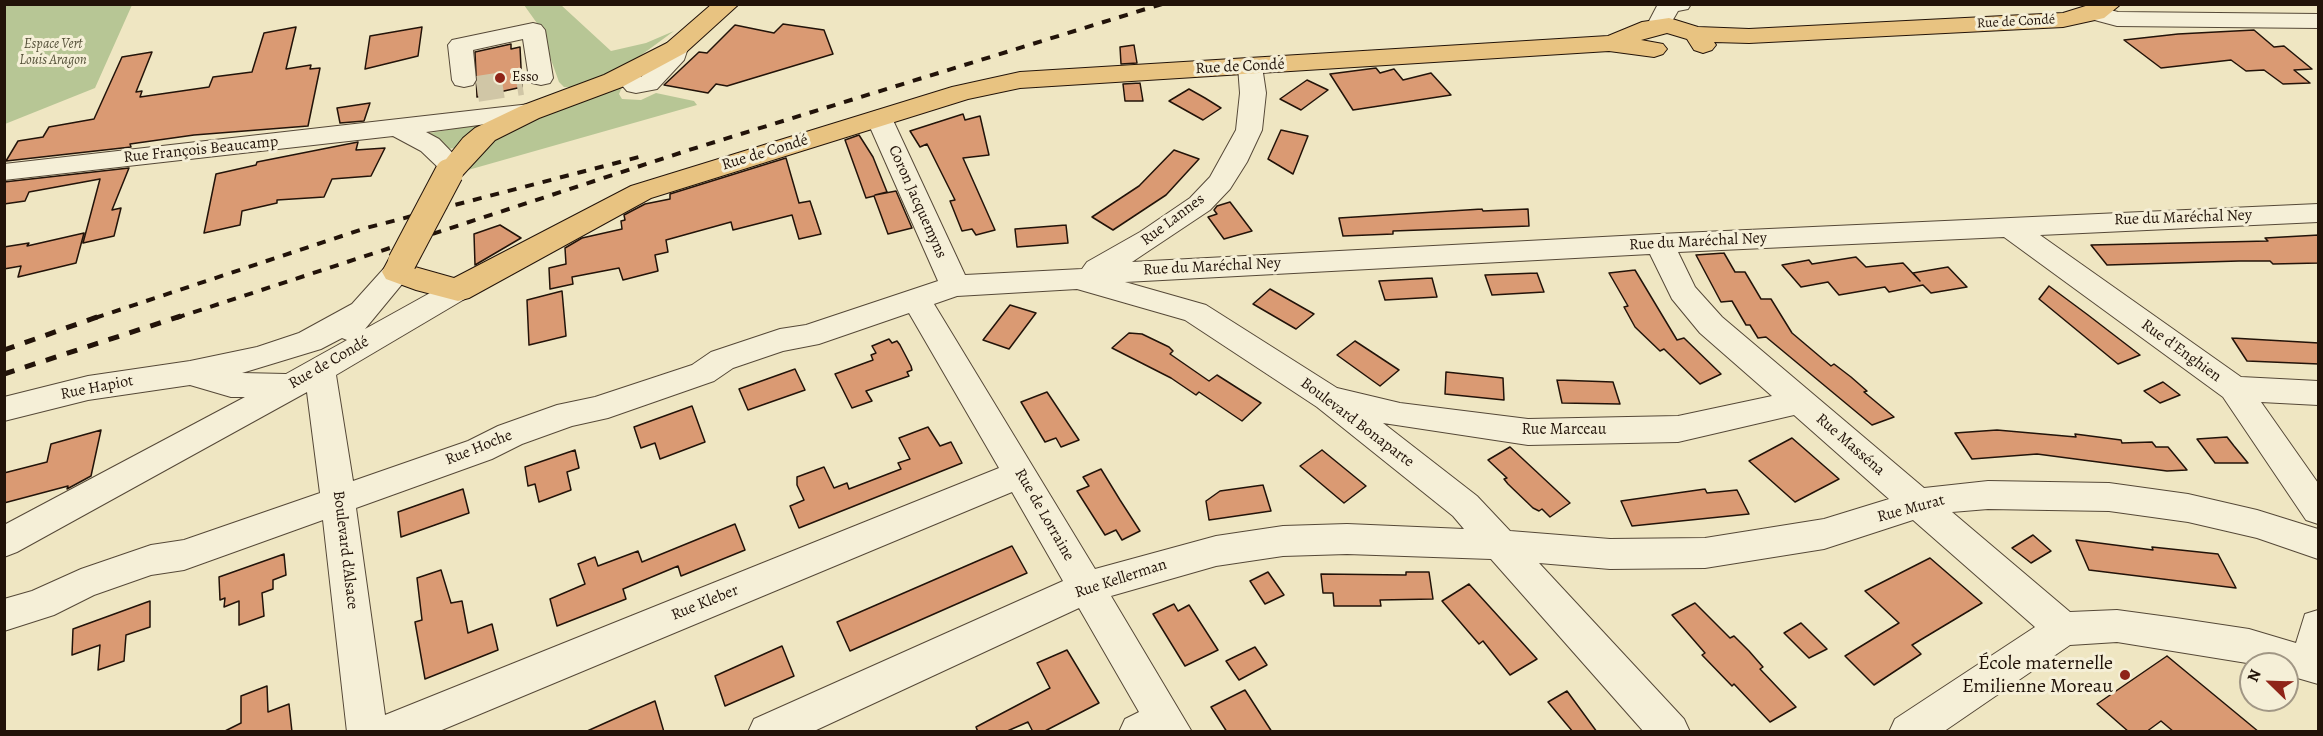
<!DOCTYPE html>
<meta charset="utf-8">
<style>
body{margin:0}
#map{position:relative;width:2323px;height:736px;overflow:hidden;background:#efe6c2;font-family:Alegreya,serif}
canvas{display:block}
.frame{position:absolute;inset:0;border:6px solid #221309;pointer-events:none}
.north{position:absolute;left:2239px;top:652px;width:60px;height:60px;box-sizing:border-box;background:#f5efd7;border:2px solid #a19785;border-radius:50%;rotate:293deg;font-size:16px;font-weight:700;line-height:24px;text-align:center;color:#221309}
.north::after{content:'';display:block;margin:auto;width:21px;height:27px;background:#8f2418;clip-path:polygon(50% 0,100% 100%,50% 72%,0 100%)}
</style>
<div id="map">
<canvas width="2323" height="736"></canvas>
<div class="frame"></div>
<div class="north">N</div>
</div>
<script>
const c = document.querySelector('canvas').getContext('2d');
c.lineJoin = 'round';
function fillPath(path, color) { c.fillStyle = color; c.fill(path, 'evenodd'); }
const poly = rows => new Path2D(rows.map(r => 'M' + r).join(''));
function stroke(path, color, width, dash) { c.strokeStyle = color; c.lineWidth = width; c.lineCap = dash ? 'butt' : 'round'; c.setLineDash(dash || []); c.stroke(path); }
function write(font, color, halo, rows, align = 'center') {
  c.font = font + ' Alegreya,serif'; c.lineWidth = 6; c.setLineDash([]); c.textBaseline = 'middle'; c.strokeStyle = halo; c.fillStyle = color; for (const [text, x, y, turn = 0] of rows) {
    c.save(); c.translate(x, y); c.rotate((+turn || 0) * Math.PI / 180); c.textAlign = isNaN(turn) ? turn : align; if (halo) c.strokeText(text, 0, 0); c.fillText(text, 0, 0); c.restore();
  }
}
fillPath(poly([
 [5,4,132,4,132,5,95,88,5,124],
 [524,5,561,5,611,51,646,43,674,31,625,67,572,87,564,87,559,82,539,26],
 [623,85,619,94,622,99,641,100,656,93,694,101,697,105,461,172,490,142,520,124],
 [481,124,483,125,454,148,448,149,430,133]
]), '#b7c695');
const building = poly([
 [783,24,824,30,833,54,727,86,716,84,708,93,664,85,699,52,707,53,735,25,774,33,783,24],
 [296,27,286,69,311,65,310,69,320,68,308,126,194,135,130,144,131,147,6,161,18,141,43,137,49,127,94,119,122,57,152,52,136,92,142,91,140,97,209,87,213,77,252,72,264,33,296,27],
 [422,27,418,56,365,69,370,36,422,27],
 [2254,30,2274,47,2284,46,2312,69,2294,70,2310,83,2283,84,2264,70,2246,71,2231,60,2161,68,2124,40,2178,34,2254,30],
 [511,44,511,49,520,47,522,87,477,97,475,52,511,44],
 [1134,45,1137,63,1121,64,1120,47,1134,45],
 [1376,68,1380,73,1394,69,1403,80,1431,73,1451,95,1353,110,1330,74,1376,68],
 [1307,80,1328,90,1301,110,1280,99,1307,80],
 [1140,83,1143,101,1125,101,1123,84,1140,83],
 [1189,89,1205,98,1221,108,1203,120,1169,101,1189,89],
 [370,103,364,121,340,123,337,108,370,103],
 [963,114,965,120,980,116,989,155,963,158,995,230,976,235,972,229,962,231,950,201,955,200,927,144,920,147,910,131,963,114],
 [1281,130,1308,136,1293,174,1268,159,1281,130],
 [859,135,873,157,887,192,875,195,896,191,912,228,888,234,874,196,866,198,845,140,859,135],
 [358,142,356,150,385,148,371,176,332,179,324,197,277,200,277,203,242,211,240,225,204,233,216,174,256,165,257,162,358,142],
 [1174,150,1199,159,1166,195,1113,230,1092,217,1139,186,1174,150],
 [786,158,799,203,810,201,821,234,799,239,792,215,733,230,731,222,666,240,668,252,655,255,658,271,623,280,619,268,572,277,573,284,550,289,549,268,566,264,565,248,582,238,622,229,621,221,625,220,624,215,645,204,670,199,670,194,786,158],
 [129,168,112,210,121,208,114,236,83,243,100,179,29,192,25,201,4,204,4,182,129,168],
 [1230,202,1252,231,1224,239,1208,217,1217,214,1214,210,1217,206,1230,202],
 [1482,209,1483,211,1528,209,1529,226,1393,231,1393,234,1343,236,1339,218,1482,209],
 [500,225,521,238,475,265,474,234,500,225],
 [1066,225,1068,243,1017,247,1015,229,1066,225],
 [84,233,76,263,18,277,21,266,4,269,4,247,29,243,27,246,84,233],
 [2319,235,2319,263,2273,264,2270,261,2239,261,2107,265,2091,245,2268,241,2265,238,2319,235],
 [1724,253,1735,272,1745,272,1761,299,1771,299,1792,333,1831,366,1834,364,1851,377,1867,391,1864,392,1894,417,1872,425,1766,337,1758,338,1750,325,1746,325,1732,301,1721,302,1696,255,1724,253],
 [1856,257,1866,267,1903,263,1920,281,1913,273,1948,267,1967,287,1931,293,1923,285,1889,292,1885,287,1839,295,1828,282,1801,287,1782,265,1809,260,1812,264,1856,257],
 [1635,270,1677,340,1684,338,1721,374,1700,384,1664,349,1660,351,1635,327,1624,307,1628,306,1609,273,1635,270],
 [1537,273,1544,292,1492,295,1485,275,1537,273],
 [1432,278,1437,297,1385,300,1379,281,1432,278],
 [2049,286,2088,315,2140,355,2118,364,2039,299,2049,286],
 [1270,289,1314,314,1296,329,1253,304,1270,289],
 [562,291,566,336,529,345,527,300,562,291],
 [1010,305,1036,313,1009,349,983,340,1010,305],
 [1129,333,1142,334,1169,347,1173,351,1170,354,1209,381,1217,375,1261,403,1242,421,1199,392,1196,395,1171,378,1112,348,1129,333],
 [2232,338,2319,343,2319,364,2247,361,2232,338],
 [889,339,892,343,897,341,900,345,911,366,912,370,907,372,909,376,866,391,872,401,852,408,835,374,873,360,871,355,876,353,872,346,889,339],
 [1355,341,1399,370,1380,386,1337,355,1355,341],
 [795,369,805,390,748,410,739,389,795,369],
 [1446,372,1503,378,1504,400,1445,394,1446,372],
 [1557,380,1613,382,1620,404,1562,403,1557,380],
 [2163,382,2180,395,2160,403,2144,391,2163,382],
 [1047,392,1079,440,1061,447,1056,438,1045,442,1021,402,1047,392],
 [692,406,705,442,660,459,655,443,641,448,634,427,692,406],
 [928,427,940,446,951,442,962,463,799,528,790,506,804,500,797,485,797,477,824,467,834,488,847,483,849,489,901,469,898,463,910,459,899,438,928,427],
 [101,430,91,476,67,489,68,486,4,503,4,473,47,462,51,444,101,430],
 [1997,430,2076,437,2075,434,2121,440,2122,443,2152,442,2156,447,2168,447,2187,470,2167,471,2037,454,1972,459,1955,433,1997,430],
 [2227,437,2234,446,2248,463,2215,463,2197,439,2227,437],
 [1792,438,1839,479,1795,502,1749,461,1792,438],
 [1510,447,1570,503,1550,517,1542,509,1539,511,1533,508,1508,484,1504,479,1507,478,1488,460,1510,447],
 [575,450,579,468,567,472,571,490,539,502,535,484,528,486,525,467,575,450],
 [1322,450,1366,486,1344,503,1300,466,1322,450],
 [1101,469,1120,500,1140,531,1122,540,1116,530,1105,535,1077,491,1089,486,1083,477,1101,469],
 [1263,485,1271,511,1209,520,1206,501,1220,491,1263,485],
 [463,489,469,513,401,537,398,512,463,489],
 [1705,489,1707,493,1737,490,1749,514,1632,526,1621,501,1705,489],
 [735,524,745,550,681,576,678,566,623,589,626,599,557,626,550,599,585,584,578,564,595,557,598,566,638,551,642,562,735,524],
 [2033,535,2051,551,2031,563,2012,548,2033,535],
 [2076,540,2153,550,2152,547,2218,554,2236,588,2089,570,2076,540],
 [1012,546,1027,573,850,651,837,622,1012,546],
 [284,554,286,575,273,580,273,589,262,593,264,616,239,625,239,601,224,607,225,598,220,600,219,577,284,554],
 [1930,558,1982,603,1912,645,1921,654,1874,685,1845,656,1899,623,1865,591,1930,558],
 [441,570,451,603,462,601,468,633,492,624,498,650,425,679,415,622,422,620,417,578,441,570],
 [1268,572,1284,595,1265,604,1250,581,1268,572],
 [1406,572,1429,572,1433,599,1380,600,1381,606,1334,606,1333,593,1323,593,1321,574,1406,575,1406,572],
 [1469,584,1519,639,1537,659,1510,675,1483,641,1479,644,1442,601,1469,584],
 [150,601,150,627,126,635,124,661,98,670,100,645,72,655,73,629,150,601],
 [1695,603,1730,638,1734,636,1749,651,1763,667,1760,669,1796,707,1770,722,1734,684,1732,686,1702,655,1705,653,1672,615,1695,603],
 [1174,604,1178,611,1189,605,1218,650,1185,666,1153,614,1174,604],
 [1801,623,1827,649,1809,658,1784,633,1801,623],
 [782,646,794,676,725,706,715,676,782,646],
 [1255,647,1267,665,1239,680,1226,661,1255,647],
 [1067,650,1099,703,1043,732,1033,732,1028,722,1005,732,978,732,976,727,1050,688,1037,663,1067,650],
 [2167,656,2259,732,2174,732,2161,721,2146,732,2129,732,2097,704,2167,656],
 [267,686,268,712,289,704,292,732,223,732,241,723,241,696,267,686],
 [1245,690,1272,732,1227,732,1211,707,1245,690],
 [1567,691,1597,732,1573,732,1548,702,1567,691],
 [655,701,664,732,585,732,634,710,655,701]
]);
fillPath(building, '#da9a73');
stroke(building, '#221309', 1.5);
stroke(poly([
 [477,89,522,82]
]), '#d0c6a6', 26, [26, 14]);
const minor = poly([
 [1658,4,1691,4,1688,9,1678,11,1667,30,1659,32,1651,30,1647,25,1658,4],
 [2095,6,2118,12,2318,14,2318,28,2117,26,2087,18,2083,13,2087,8,2095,6],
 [533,23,541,25,545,30,553,78,550,83,541,85,532,83,529,78,523,39,473,50,476,80,473,85,464,87,455,85,452,80,448,45,452,40,533,23],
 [676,41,685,43,688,48,684,60,657,89,636,93,627,91,613,75,616,70,625,68,634,70,641,77,661,58,667,43,676,41],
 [1250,59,1259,61,1262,66,1266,93,1262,130,1247,162,1230,189,1210,210,1132,262,1659,234,2318,204,2318,222,2040,235,2241,377,2318,381,2318,405,2261,402,2318,483,2318,524,2306,520,2223,397,2004,237,1678,252,1695,287,1722,317,1924,488,1988,481,2109,483,2188,494,2257,510,2318,529,2318,559,2257,538,2188,522,2109,511,1988,509,1952,512,2070,612,2117,610,2176,618,2249,629,2296,643,2305,614,2318,610,2318,684,2287,675,2287,664,2253,664,2117,642,2070,645,1943,732,1889,732,1895,719,2035,627,1913,520,1824,549,1705,568,1610,569,1539,563,1684,719,1690,732,1644,732,1491,559,1347,554,1283,556,1216,566,1111,596,1192,732,1119,732,1125,719,1139,712,1079,608,812,732,748,732,754,719,1063,581,1012,492,437,732,347,732,323,520,184,570,151,575,94,595,54,615,4,631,4,599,32,591,81,569,151,545,184,540,320,493,307,392,17,552,4,557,4,525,245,397,231,397,190,385,88,400,4,421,4,397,88,376,190,361,257,347,299,333,352,304,387,265,397,262,407,265,412,272,365,329,448,283,458,280,468,283,473,290,468,297,336,375,353,481,468,441,498,426,557,405,595,397,692,365,711,352,780,329,806,325,938,281,866,118,870,113,879,110,888,113,892,118,965,275,1082,269,1087,262,1140,232,1190,198,1210,177,1236,130,1240,93,1238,66,1241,61,1250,59],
 [1650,254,1672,299,1700,333,1772,396,1678,416,1528,419,1400,403,1337,388,1206,305,1125,282,1650,254],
 [1077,289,1185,320,1317,407,1453,516,1464,529,1347,524,1283,526,1216,536,1095,569,934,304,957,296,1077,289],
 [909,313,999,468,385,715,356,508,492,459,522,444,572,426,608,418,714,381,733,368,783,351,819,344,909,313],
 [342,338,347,340,286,374,242,373,321,349,342,338],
 [1794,415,1889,499,1824,519,1705,538,1610,539,1510,531,1477,496,1383,423,1528,445,1678,442,1794,415],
 [530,104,539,107,543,112,539,117,426,132,439,139,465,166,461,172,452,174,443,172,421,151,393,136,4,180,4,164,530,104]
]);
const major = poly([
 [712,4,739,4,685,53,622,87,539,118,495,140,459,179,449,182,439,179,435,173,463,138,475,128,521,106,604,75,667,43,712,4],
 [2092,4,2121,4,2104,18,2063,27,1749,43,1714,42,1716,45,1712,50,1703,53,1694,50,1687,39,1667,33,1641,40,1663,44,1667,49,1663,54,1654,57,1609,51,1020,88,968,99,651,198,469,298,458,301,416,290,386,279,382,272,391,255,402,252,413,255,417,262,415,267,454,278,631,186,952,87,1020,72,1608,36,1642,22,1669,18,1698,27,1749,29,2063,13,2092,4]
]);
stroke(minor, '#554837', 2);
stroke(major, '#221309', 2);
fillPath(minor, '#f5efd7');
fillPath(major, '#e8c381');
stroke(poly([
 [95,318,366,228,639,157],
 [176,318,689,150,1162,4]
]), '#221309', 4, [9, 9]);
stroke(poly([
 [4,350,100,316],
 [4,374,181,316]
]), '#221309', 5, [11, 11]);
const majorBridge = poly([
 [402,262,449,173]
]);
stroke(majorBridge, '#221309', 30, []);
stroke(majorBridge, '#e8c381', 28);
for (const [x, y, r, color] of [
 [500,78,6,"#8f2418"],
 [2125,675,6,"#8f2418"]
]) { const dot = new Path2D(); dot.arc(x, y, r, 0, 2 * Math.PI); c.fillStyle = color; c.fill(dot); stroke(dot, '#f5efd7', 2); }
write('14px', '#221309', '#f5efd7', [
 ["Rue de Condé",2016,22,-3]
]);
write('italic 14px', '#56523a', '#f5efd7', [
 ["Espace Vert",53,45],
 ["Louis Aragon",53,61]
]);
write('14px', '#221309', '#f5efd7', [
 ["Esso",512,78]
], 'left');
write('16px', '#221309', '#f5efd7', [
 ["Rue de Condé",1240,67,-3],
 ["Rue François Beaucamp",201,150,-6],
 ["Rue de Condé",765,153,-17],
 ["Coron Jacquemyns",917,202,66],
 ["Rue du Maréchal Ney",2183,218,-2],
 ["Rue Lannes",1173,220,-37],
 ["Rue du Maréchal Ney",1698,242,-3],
 ["Rue du Maréchal Ney",1212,267,-3],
 ["Rue d'Enghien",2181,351,36],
 ["Rue de Condé",329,363,-30],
 ["Rue Hapiot",97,388,-11],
 ["Boulevard Bonaparte",1357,423,37],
 ["Rue Marceau",1564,430],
 ["Rue Masséna",1850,445,41],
 ["Rue Hoche",479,448,-22],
 ["Rue Murat",1911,509,-15],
 ["Rue de Lorraine",1044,515,60],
 ["Boulevard d'Alsace",345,550,83],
 ["Rue Kellerman",1121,579,-18],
 ["Rue Kleber",705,603,-22]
]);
write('20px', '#221309', '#f5efd7', [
 ["École maternelle",2113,664],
 ["Emilienne Moreau",2113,687]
], 'right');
</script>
